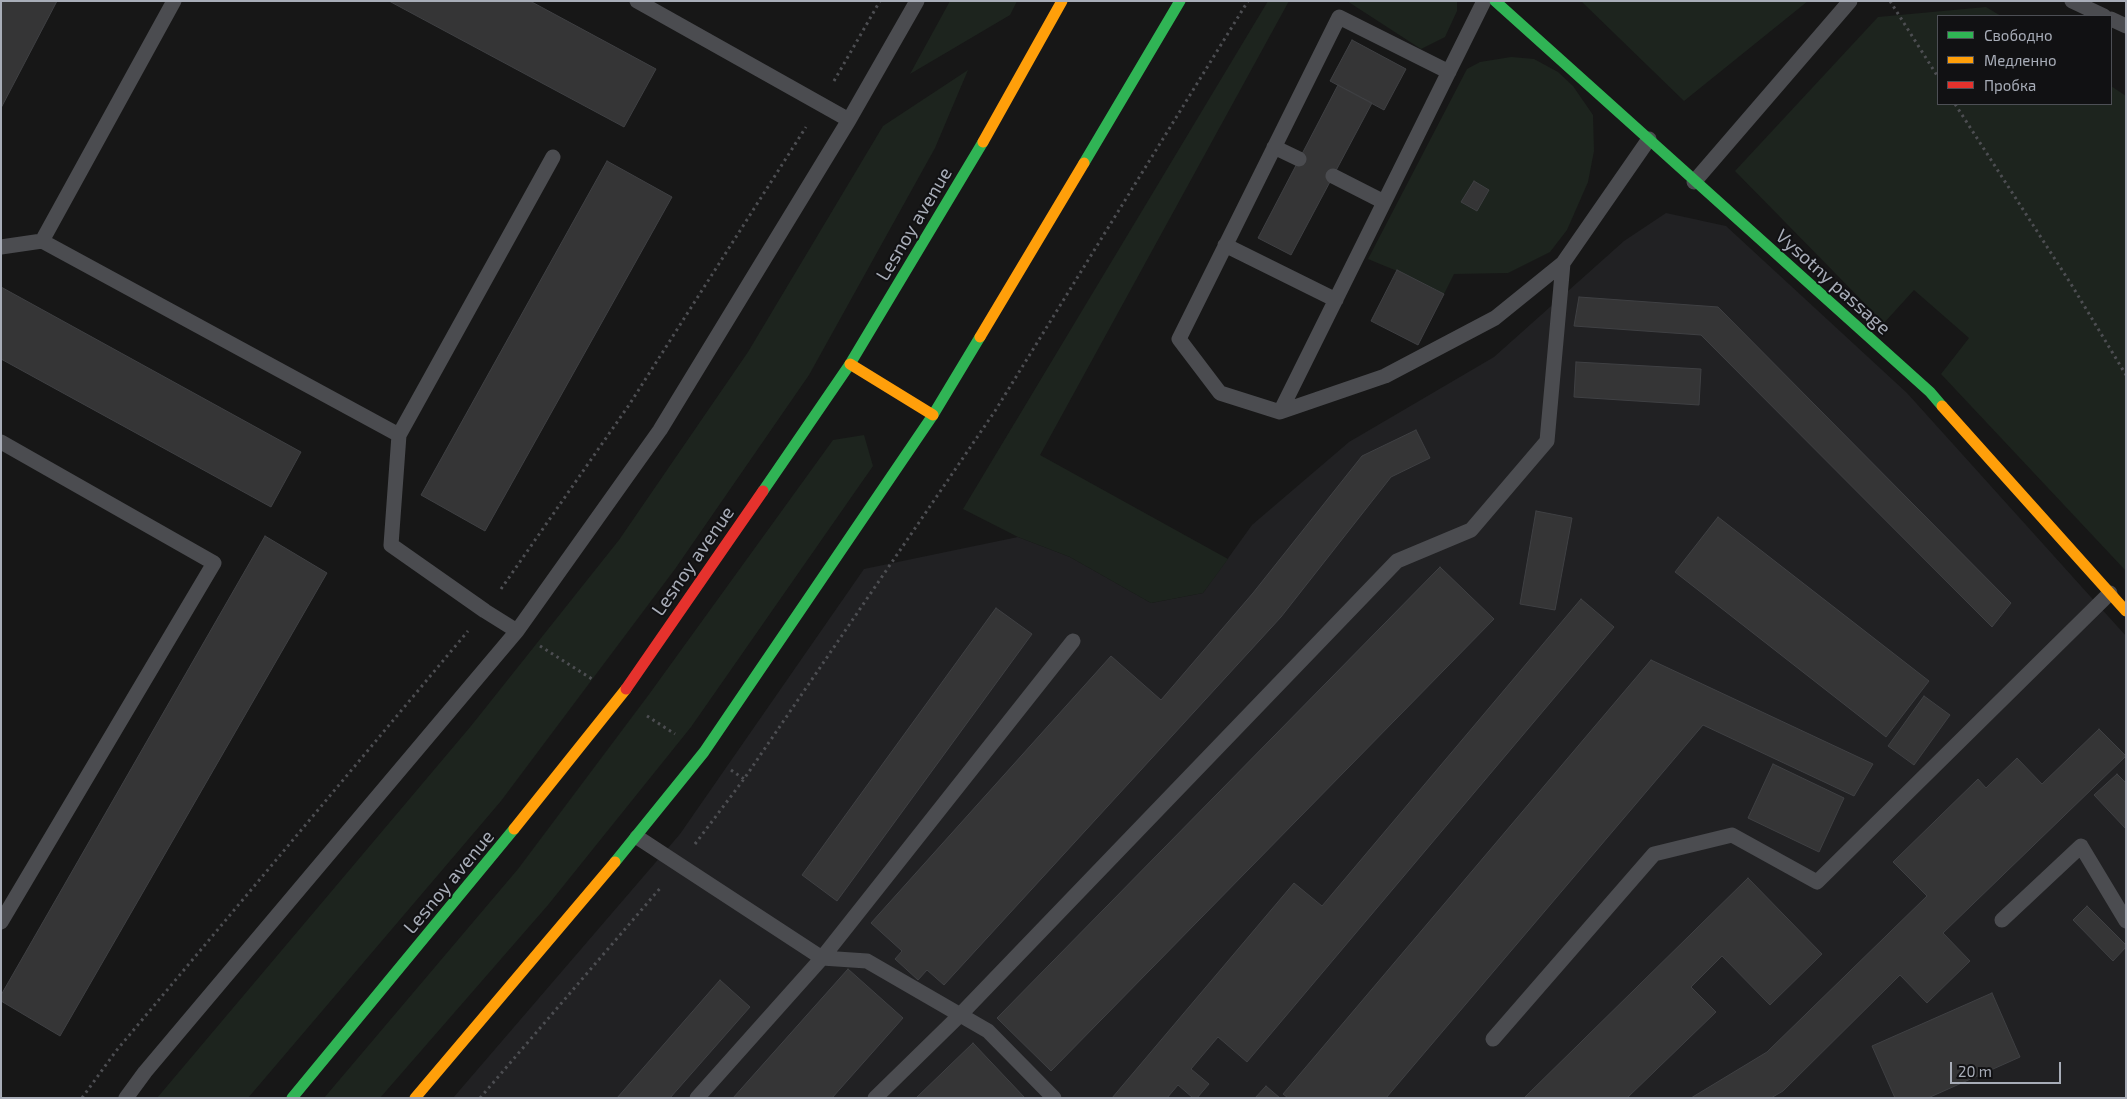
<!DOCTYPE html>
<meta charset="utf-8">
<style>
body{margin:0}
#map{position:relative;width:2127px;height:1099px;overflow:hidden;background:#171717;font-family:"Exo 2",sans-serif}
canvas{display:block}
.frame{position:absolute;inset:0;border:2px solid #a8adb8;pointer-events:none}
.legend{position:absolute;left:1937px;top:15px;width:175px;height:90px;box-sizing:border-box;background:#111113;border:1px solid #4d4f55;margin:0;padding:6px 9px;list-style:none;font-size:15px;color:#a8adb8}
.legend li{display:flex;align-items:center;gap:10px;height:25px}
.legend b{width:25px;border:1px solid #4d4f55}
.scale{position:absolute;left:1950px;top:1062px;width:111px;height:22px;box-sizing:border-box;border:2px solid #a8adb8;border-top:0;padding-left:6px;font-size:15px;line-height:18px;white-space:nowrap;color:#a8adb8;-webkit-text-stroke:4px #111113;paint-order:stroke}
</style>
<div id="map">
<canvas width="2127" height="1099"></canvas>
<div class="frame"></div>
<ul class="legend">
<li><b style="height:6px;background:#30b455"></b>Свободно</li>
<li><b style="height:6px;background:#ff9f0a"></b>Медленно</li>
<li><b style="height:6px;background:#e5322d"></b>Пробка</li>
</ul>
<div class="scale">20 m</div>
</div>
<script>
const c = document.querySelector('canvas').getContext('2d');
c.lineJoin = 'round';
function fillPath(path, color) { c.fillStyle = color; c.fill(path, 'evenodd'); }
const poly = rows => new Path2D(rows.map(r => 'M' + r).join(''));
function stroke(path, color, width, dash) { c.strokeStyle = color; c.lineWidth = width; c.lineCap = dash ? 'butt' : 'round'; c.setLineDash(dash || []); c.stroke(path); }
function write(font, color, halo, rows, align = 'center') {
  c.font = font + ' "Exo 2",sans-serif'; c.lineWidth = 4; c.setLineDash([]); c.textBaseline = 'middle'; c.strokeStyle = halo; c.fillStyle = color; for (const [text, x, y, turn = 0] of rows) {
    c.save(); c.translate(x, y); c.rotate((+turn || 0) * Math.PI / 180); c.textAlign = isNaN(turn) ? turn : align; if (halo) c.strokeText(text, 0, 0); c.fillText(text, 0, 0); c.restore();
  }
}
fillPath(poly([
 [1666,213,1726,226,1907,393,2126,636,2126,1098,453,1098,680,834,864,569,1018,537,1070,557,1151,603,1203,593,1252,525,1349,442,1494,357,1624,241]
]), '#212123');
fillPath(poly([
 [950,1,1017,1,1010,15,910,74],
 [1268,1,1289,1,1040,455,1228,559,1203,593,1151,603,1070,557,1018,537,963,509],
 [1347,1,1457,1,1457,11,1445,37,1421,49],
 [1581,1,1808,1,1684,101],
 [1986,7,2001,16,1938,16,1938,104,2111,104,2111,86,2126,96,2126,571,1941,374,1969,338,1914,290,1884,323,1735,171,1878,17],
 [1511,57,1534,59,1558,72,1573,86,1593,115,1594,151,1588,182,1567,230,1550,252,1508,273,1454,274,1444,294,1397,271,1368,259,1467,69,1480,62],
 [968,70,935,148,809,375,675,569,501,801,248,1098,157,1098,471,726,619,540,748,352,883,126],
 [864,435,873,466,691,727,548,905,380,1098,324,1098,518,869,650,693,833,440]
]), '#1d241e');
const building = poly([
 [1,1,57,1,1,108,1,1],
 [389,1,530,1,656,69,624,127,389,1],
 [1352,40,1406,69,1384,110,1330,81,1352,40],
 [1338,85,1372,103,1291,255,1258,238,1338,85],
 [607,161,672,197,485,531,421,495,607,161],
 [1474,181,1489,190,1477,211,1461,202,1474,181],
 [1397,270,1444,294,1418,345,1371,321,1397,270],
 [1,287,301,452,271,507,1,359,1,287],
 [1579,297,1718,307,2011,603,1992,627,1701,335,1574,326,1579,297],
 [1576,362,1701,369,1699,405,1574,397,1576,362],
 [1416,430,1430,458,1391,477,1281,617,944,985,927,970,918,980,895,959,902,951,871,923,1111,656,1161,700,1253,593,1362,456,1416,430],
 [1536,511,1572,518,1555,610,1520,604,1536,511],
 [1718,517,1929,681,1886,737,1675,572,1718,517],
 [265,536,327,573,60,1036,1,1001,1,995,265,536],
 [1440,567,1494,619,1051,1071,997,1018,1440,567],
 [1581,599,1614,627,1247,1062,1218,1037,1191,1069,1209,1084,1197,1098,1193,1098,1178,1085,1167,1098,1112,1098,1294,883,1322,906,1581,599],
 [996,608,1032,634,837,901,802,875,996,608],
 [1651,660,1873,764,1854,796,1703,725,1386,1098,1288,1098,1283,1094,1651,660],
 [1924,696,1950,715,1914,765,1888,746,1924,696],
 [2099,729,2126,756,1943,933,1970,961,1927,1003,1900,975,1783,1091,1771,1098,1691,1098,1767,1052,1927,896,1893,862,1978,779,1986,788,2017,758,2042,784,2099,729],
 [1773,764,1844,798,1819,852,1748,818,1773,764],
 [2117,774,2126,783,2126,829,2094,795,2117,774],
 [1748,878,1822,954,1770,1005,1722,956,1691,987,1716,1012,1627,1098,1524,1098,1748,878],
 [2087,906,2126,945,2126,947,2113,961,2073,920,2087,906],
 [848,969,903,1018,832,1098,733,1098,848,969],
 [720,980,750,1007,670,1098,617,1098,720,980],
 [1992,993,2020,1057,1928,1098,1895,1098,1872,1046,1992,993],
 [973,1043,1025,1098,916,1098,973,1043],
 [1266,1086,1280,1098,1255,1098,1266,1086]
]);
fillPath(building, '#353536');
stroke(building, '#3f4043', 1);
stroke(poly([
 [1890,1,1938,77],
 [834,81,880,1],
 [1955,104,2071,284,2126,375],
 [501,589,629,405,806,127],
 [540,646,592,679],
 [647,716,675,734],
 [731,770,744,779],
 [695,844,744,779,995,411,1248,1],
 [82,1098,116,1051,468,631],
 [480,1098,662,886]
]), '#4d4e52', 3, [2.5, 4]);
stroke(poly([
 [637,1,849,120],
 [2072,1,2104,16],
 [2111,19,2126,26],
 [1449,72,1339,17,1179,339,1220,393,1280,412,1385,376,1495,318,1563,263,1649,139],
 [1274,147,1299,159],
 [1333,176,1384,202],
 [1694,182,1850,1],
 [42,241,174,1],
 [1225,245,1336,300],
 [1,247,42,241,399,435,553,157],
 [1280,412,1484,1],
 [399,435,391,545,485,611,517,631],
 [1,442,214,563,1,922],
 [637,837,822,958,867,961,988,1031,1054,1098],
 [2002,920,2081,846,2126,921],
 [1493,1039,1654,854,1732,835,1817,882,2110,593],
 [126,1098,145,1072,517,631,660,430,849,120,917,1],
 [697,1098,822,958,1073,641],
 [875,1098,960,1015,1397,561,1471,530,1547,441,1563,263]
]), '#4b4c50', 15);
stroke(poly([
 [1495,1,1930,392,1942,406],
 [1084,163,1180,1],
 [763,491,850,364,983,142],
 [615,862,704,752,933,415,980,337],
 [292,1098,514,829]
]), '#30b455', 11);
stroke(poly([
 [983,142,1062,1],
 [980,337,1084,163],
 [850,364,933,415],
 [1942,406,2126,611],
 [514,829,626,689],
 [415,1098,615,862]
]), '#ff9f0a', 11);
stroke(poly([
 [626,689,763,491]
]), '#e5322d', 11);
write('19px', '#a8adb8', '#111113', [
 ["Lesnoy avenue",914,224,-59],
 ["Vysotny passage",1833,282,42],
 ["Lesnoy avenue",693,561,-55],
 ["Lesnoy avenue",449,882,-50]
]);
</script>
